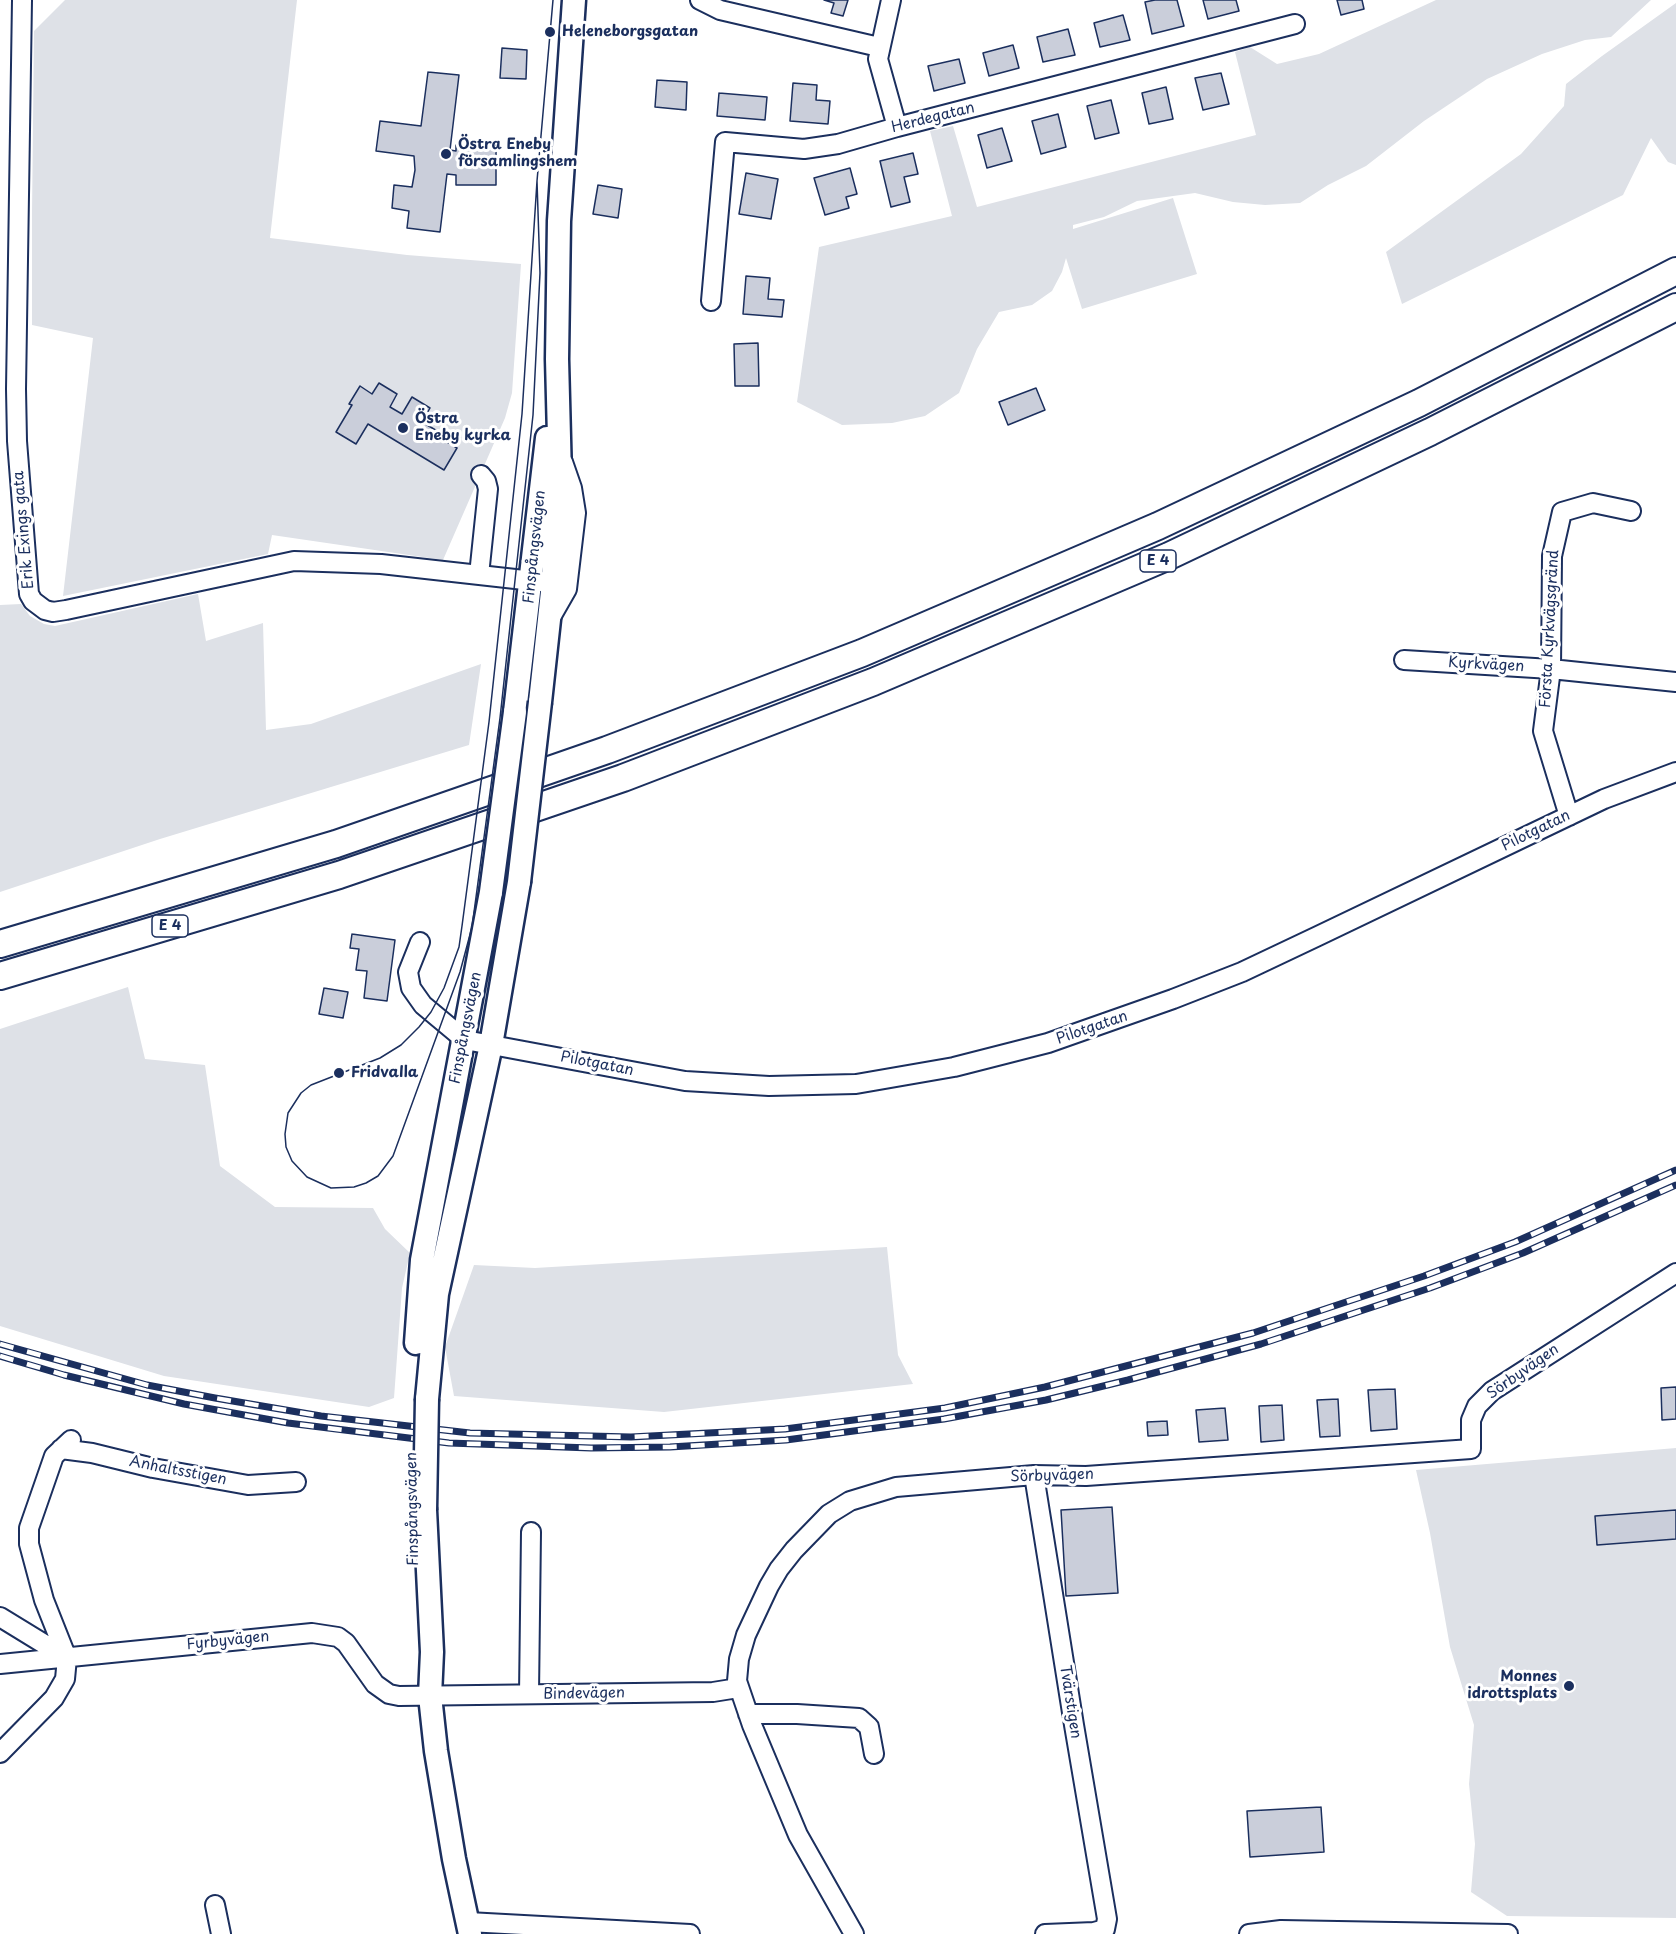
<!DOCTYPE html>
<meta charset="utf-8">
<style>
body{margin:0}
canvas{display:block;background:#fff}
</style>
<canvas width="1676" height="1934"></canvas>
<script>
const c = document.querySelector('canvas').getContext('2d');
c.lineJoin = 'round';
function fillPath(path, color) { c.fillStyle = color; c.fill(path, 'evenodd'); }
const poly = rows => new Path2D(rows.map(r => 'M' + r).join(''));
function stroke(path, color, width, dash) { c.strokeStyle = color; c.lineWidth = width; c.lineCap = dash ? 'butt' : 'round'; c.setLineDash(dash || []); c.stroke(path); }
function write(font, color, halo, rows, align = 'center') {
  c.font = font + ' "Playpen Sans",sans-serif'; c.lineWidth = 6; c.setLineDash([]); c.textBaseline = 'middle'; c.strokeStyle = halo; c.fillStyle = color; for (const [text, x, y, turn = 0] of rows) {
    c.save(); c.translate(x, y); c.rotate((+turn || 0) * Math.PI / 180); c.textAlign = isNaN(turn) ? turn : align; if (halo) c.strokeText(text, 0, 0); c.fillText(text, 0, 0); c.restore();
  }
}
fillPath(poly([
 [65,0,297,0,270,238,407,255,521,264,512,393,505,418,443,560,272,535,268,554,63,596,93,338,32,325,32,213,34,31],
 [1436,0,1651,0,1611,37,1585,40,1542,54,1487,79,1424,121,1366,166,1328,185,1300,203,1265,205,1233,202,1195,193,1137,201,1104,217,1073,225,1073,229,1173,198,1197,274,1082,309,1066,258,1062,272,1052,291,1032,305,999,312,977,349,959,393,925,416,892,423,842,425,797,402,819,247,952,216,930,131,953,126,977,207,1256,135,1235,52,1250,47,1277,64,1319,54],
 [1676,3,1676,165,1668,162,1651,138,1623,195,1402,304,1386,252,1521,154,1564,106,1566,84,1602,56],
 [198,594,206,641,263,623,266,730,311,724,481,664,469,745,160,839,0,892,0,605,21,604,30,616,44,624,55,626],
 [128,987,145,1059,205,1065,220,1166,275,1207,373,1208,385,1229,410,1253,402,1288,394,1398,369,1407,164,1376,0,1326,0,1029],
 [887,1247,898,1355,913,1384,664,1412,454,1396,445,1347,474,1265,535,1268],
 [1676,1448,1676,1918,1507,1916,1471,1892,1475,1844,1469,1784,1474,1725,1450,1647,1430,1533,1416,1470]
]), '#dee1e7');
const building = poly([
 [824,0,848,0,843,16,831,13,834,3,824,0],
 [1155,0,1177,0,1184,26,1152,34,1145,2,1155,0],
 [1203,0,1236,0,1239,11,1208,19,1203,0],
 [1337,0,1362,0,1364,9,1341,15,1337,0],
 [1123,15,1130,40,1100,47,1094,23,1123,15],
 [1068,29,1075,55,1043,62,1037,37,1068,29],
 [1013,45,1019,68,989,76,983,53,1013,45],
 [502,48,527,50,526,79,500,78,502,48],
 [959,59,965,83,934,91,928,66,959,59],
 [428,72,459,75,450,150,456,151,456,145,496,145,496,185,456,185,456,175,447,174,440,232,407,228,409,211,392,208,394,185,412,187,415,170,414,156,376,151,380,121,421,126,428,72],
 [1221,73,1229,104,1203,110,1195,78,1221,73],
 [657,80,687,82,686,110,655,107,657,80],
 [793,83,817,85,816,100,830,101,828,124,790,121,793,83],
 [1166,87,1173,119,1149,124,1142,93,1166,87],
 [719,93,767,97,765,120,717,116,719,93],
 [1111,100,1119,133,1095,139,1087,106,1111,100],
 [1058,114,1066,147,1041,154,1032,121,1058,114],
 [1002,128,1012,161,987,168,978,135,1002,128],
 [913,153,918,174,904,177,910,202,891,207,880,161,913,153],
 [850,168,857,194,846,197,849,208,825,215,814,178,850,168],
 [746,173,778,179,771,219,739,214,746,173],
 [598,185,622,189,618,218,593,214,598,185],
 [746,276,770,278,768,299,784,300,782,317,743,314,746,276],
 [758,343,759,386,735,386,734,344,758,343],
 [379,383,397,394,390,407,402,414,412,397,430,408,422,422,444,435,442,439,457,448,444,470,368,424,356,444,336,432,352,405,349,404,360,386,372,394,379,383],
 [1036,388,1045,410,1008,425,999,402,1036,388],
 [352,934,395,940,387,1001,364,998,367,971,356,970,359,949,350,948,352,934],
 [324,988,348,992,343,1018,319,1014,324,988],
 [1676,1387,1676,1419,1662,1420,1661,1388,1676,1387],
 [1395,1389,1397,1429,1371,1431,1368,1390,1395,1389],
 [1338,1399,1340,1436,1320,1437,1317,1400,1338,1399],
 [1282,1405,1284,1440,1261,1442,1259,1406,1282,1405],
 [1225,1408,1228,1440,1199,1442,1196,1410,1225,1408],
 [1167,1421,1168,1435,1148,1436,1147,1422,1167,1421],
 [1112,1507,1118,1593,1066,1596,1061,1510,1112,1507],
 [1676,1510,1676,1539,1597,1545,1595,1516,1676,1510],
 [1321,1807,1324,1852,1250,1857,1247,1811,1321,1807]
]);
fillPath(building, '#caceda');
stroke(building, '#1b2f5e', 1.5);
const minor = poly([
 [22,0,16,389,17,441,29,594,33,601,45,610,53,612,66,610,294,561,381,564,542,582],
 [700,0,720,10,879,47],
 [891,0,878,59,897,127],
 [711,301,725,142,804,149,838,144,897,127,1295,24],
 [479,575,488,489,486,481,481,475],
 [551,617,567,589,576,513,572,488,563,462],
 [1404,660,1551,669,1676,682],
 [1569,816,1543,731,1551,669,1552,556,1562,512,1593,503,1631,511],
 [420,942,408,972,411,988,423,1005,465,1040,685,1081,769,1086,856,1084,954,1067,1048,1043,1173,999,1242,972,1318,936,1604,799,1676,772],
 [61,1449,92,1453,153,1468,248,1485,296,1482],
 [1034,1475,1074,1725,1107,1919,1105,1929,1094,1932,1045,1934],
 [0,1617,67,1658],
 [0,1664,312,1633,338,1637,346,1643,375,1684,389,1694,399,1696,713,1692,738,1688],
 [529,1694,531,1532],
 [748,1714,797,1714,859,1718,869,1727,874,1754],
 [0,1753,54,1698,65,1679,67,1658,44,1600,29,1544,29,1528,54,1456,71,1440],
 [215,1905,221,1934],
 [468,1922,690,1934],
 [854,1934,798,1835,752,1725,737,1681,739,1659,746,1635,769,1586,779,1569,794,1550,829,1514,850,1501,896,1487,1034,1475,1086,1476,1471,1449,1471,1420,1477,1406,1492,1391,1676,1273],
 [1249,1934,1281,1930,1508,1934]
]);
const major = poly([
 [540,702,553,583,560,477,557,359,559,221,574,0],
 [515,712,547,438],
 [416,1343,422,1260,491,892],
 [427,1399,437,1294,491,1045,519,882],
 [425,1510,432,1652,430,1696,436,1751,454,1859,470,1934]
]);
const highway = poly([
 [0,944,336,844,607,750,862,653,1158,526,1419,403,1676,271],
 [0,976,339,875,623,778,873,682,1169,556,1430,432,1676,307]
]);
stroke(minor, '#1b2f5e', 22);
stroke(major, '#1b2f5e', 27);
stroke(highway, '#1b2f5e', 30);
stroke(minor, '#fff', 18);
stroke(major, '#fff', 22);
stroke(highway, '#fff', 26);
stroke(poly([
 [537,181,540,273,533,415,500,718,472,927,460,972,393,1156,378,1176,366,1183,354,1187,331,1188,307,1177,292,1161,286,1147,285,1134,288,1113,301,1093,311,1085,380,1058,401,1045,419,1027,431,1012,444,988,459,947,462,926,489,722,522,414,537,181,553,0]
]), '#1b2f5e', 1.5);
const rail = poly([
 [0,1344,147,1385,215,1398,321,1416,470,1433,631,1437,785,1429,945,1408,1045,1387,1253,1333,1424,1276,1515,1242,1676,1170],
 [0,1356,64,1375,184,1404,288,1423,449,1443,591,1448,670,1447,786,1440,944,1419,1046,1400,1128,1380,1261,1344,1430,1288,1523,1253,1676,1185]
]);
stroke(rail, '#1b2f5e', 7);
stroke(rail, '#fff', 4.5, [14]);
const majorBridge = poly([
 [519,882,540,702],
 [491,892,515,712],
 [425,1510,427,1399]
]);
stroke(majorBridge, '#1b2f5e', 27, []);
stroke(majorBridge, '#fff', 22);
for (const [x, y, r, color] of [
 [550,32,6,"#1b2f5e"],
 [446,154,6,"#1b2f5e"],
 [403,428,6,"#1b2f5e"],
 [339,1073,6,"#1b2f5e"],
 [1569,1686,6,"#1b2f5e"]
]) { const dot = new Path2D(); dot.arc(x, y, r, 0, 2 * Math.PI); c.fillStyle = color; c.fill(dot); stroke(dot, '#fff', 2); }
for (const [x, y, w] of [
 [1158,561,36],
 [170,926,36]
]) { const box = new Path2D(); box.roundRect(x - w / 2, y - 11, w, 22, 4.5); c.fillStyle = '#fff'; c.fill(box); stroke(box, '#1b2f5e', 1.5); }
write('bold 14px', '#1b2f5e', null, [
 ["E 4",1158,561],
 ["E 4",170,926]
]);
write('bold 15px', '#1b2f5e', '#fff', [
 ["Heleneborgsgatan",562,32],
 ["Östra Eneby",458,145],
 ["församlingshem",458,162],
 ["Östra",415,419],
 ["Eneby kyrka",415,436],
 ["Fridvalla",351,1073],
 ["Monnes",1557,1677,"right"],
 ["idrottsplats",1557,1694,"right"]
], 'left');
write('15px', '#1b2f5e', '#fff', [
 ["Herdegatan",933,118,-14],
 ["Erik Exings gata",24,530,-95],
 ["Finspångsvägen",535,547,-84],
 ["Första Kyrkvägsgränd",1550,629,-87],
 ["Kyrkvägen",1486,665,3],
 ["Pilotgatan",1536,831,-26],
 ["Finspångsvägen",466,1028,-79],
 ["Pilotgatan",1092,1028,-19],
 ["Pilotgatan",597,1064,11],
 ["Sörbyvägen",1523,1372,-35],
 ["Anhaltsstigen",178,1471,11],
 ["Sörbyvägen",1052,1476,-2],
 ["Finspångsvägen",413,1509,-91],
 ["Fyrbyvägen",228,1641,-6],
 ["Bindevägen",584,1694,-1],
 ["Tvärstigen",1070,1702,81]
]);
</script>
